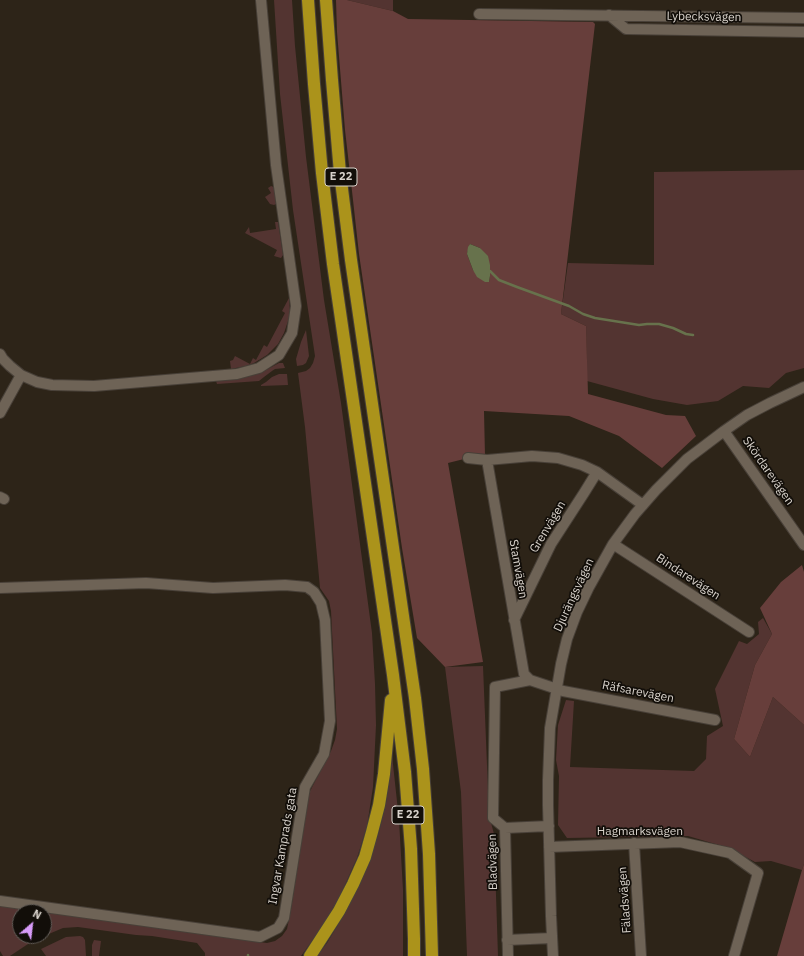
<!DOCTYPE html>
<meta charset="utf-8">
<style>
body{margin:0}
#map{position:relative;width:804px;height:956px;overflow:hidden;background:#2d2418;font-family:"IBM Plex Sans",sans-serif}
canvas{display:block}
.north{position:absolute;left:12px;top:904px;width:40px;height:40px;box-sizing:border-box;background:#120e09;border:1px solid #615c57;border-radius:50%;rotate:28deg;font-size:11px;font-weight:700;line-height:16px;text-align:center;color:#d8d2cb}
.north::after{content:'';display:block;margin:auto;width:14px;height:18px;background:#d79bf9;clip-path:polygon(50% 0,100% 100%,50% 72%,0 100%)}
</style>
<div id="map">
<canvas width="804" height="956"></canvas>
<div class="north">N</div>
</div>
<script>
const c = document.querySelector('canvas').getContext('2d');
c.lineJoin = 'round';
function fillPath(path, color) { c.fillStyle = color; c.fill(path, 'evenodd'); }
const poly = rows => new Path2D(rows.map(r => 'M' + r).join(''));
function stroke(path, color, width, dash) { c.strokeStyle = color; c.lineWidth = width; c.lineCap = dash ? 'butt' : 'round'; c.setLineDash(dash || []); c.stroke(path); }
function write(font, color, halo, rows, align = 'center') {
  c.font = font + ' "IBM Plex Sans",sans-serif'; c.lineWidth = 3.5; c.setLineDash([]); c.textBaseline = 'middle'; c.strokeStyle = halo; c.fillStyle = color; for (const [text, x, y, turn = 0] of rows) {
    c.save(); c.translate(x, y); c.rotate((+turn || 0) * Math.PI / 180); c.textAlign = isNaN(turn) ? turn : align; if (halo) c.strokeText(text, 0, 0); c.fillText(text, 0, 0); c.restore();
  }
}
fillPath(poly([
 [274,0,292,0,295,46,306,157,324,300,341,403,372,633,375,684,376,725,373,787,367,826,357,858,344,887,334,907,319,931,301,956,205,956,205,953,197,943,152,936,136,935,78,927,63,928,44,936,44,912,267,943,275,941,282,936,287,929,291,909,309,793,331,751,335,740,337,729,331,611,329,601,320,588,305,427,298,373,306,371,310,368,313,363,315,356,293,210,280,94],
 [347,0,393,0,393,11],
 [804,170,804,368,786,373,769,388,743,386,718,401,687,405,653,399,587,381,586,326,561,314,568,263,654,265,654,172],
 [271,186,274,187,276,202,276,204,274,205,270,204,265,197,271,193,268,188],
 [275,222,278,222,283,255,281,258,274,256,277,250,245,233,249,227,250,233,276,229],
 [289,298,290,311,289,318,284,333,278,344,267,355,254,363,246,366,231,369,230,361,233,360,235,356,250,364,253,358,256,360,264,345,267,347,285,313,282,311],
 [306,330,309,356,306,363,303,365,297,366,296,359,301,342],
 [279,363,283,363,285,368,275,369,272,371,264,377,259,381,217,384,216,381,232,379,256,374,264,371],
 [279,374,287,374,288,385,261,386,261,385,266,382,272,377],
 [763,618,772,634,755,665,734,739,750,757,773,697,804,725,804,864,802,870,771,861,755,862,729,848,688,836,567,838,558,825,559,776,556,760,558,725,566,700,574,701,570,767,694,771,706,759,707,736,723,726,715,689,739,641,747,644,759,634,758,622],
 [483,666,489,815,494,834,498,956,467,956,461,792,445,667],
 [392,755,399,820,403,890,403,956,317,956,327,943,345,913,358,886,370,858,379,832,386,803],
 [0,906,42,912,20,912,20,936,43,936,34,940,10,956,3,956,0,951],
 [80,936,83,937,85,940,86,956,46,956,41,949,66,937],
 [94,940,101,941,99,956,92,956,92,945]
]), '#533431');
fillPath(poly([
 [336,0,347,0,393,11,408,19,593,22,595,24,561,314,586,326,588,394,666,415,685,416,696,436,662,468,619,436,569,416,484,411,485,456,468,458,448,463,483,662,445,667,417,638,402,548,359,254,352,191,345,130,337,32],
 [470,244,480,248,490,276,489,282,473,270,467,254],
 [802,565,804,572,804,725,773,697,750,757,734,739,755,665,772,634,760,608,781,582],
 [804,864,804,956,777,956,802,870]
]), '#673e3b');
fillPath(poly([
 [470,244,480,248,488,256,490,265,490,276,489,282,485,282,477,277,473,270,467,254,468,247]
]), '#67724c');
stroke(poly([
 [490,271,499,280,517,287,569,306,583,314,595,318,639,325,647,324,659,324,673,328,686,334,693,335],
 [248,956,248,955]
]), '#67724c', 2.5);
const minor = poly([
 [479,14,804,18],
 [609,15,626,29,804,32],
 [0,354,3,359,10,366,21,375,37,382,52,385,94,386,237,374,259,368,279,355,292,333,296,306,276,165,261,0],
 [0,413,21,375],
 [724,431,804,545],
 [468,458,487,460,532,456,558,458,582,465,597,472,643,505],
 [487,460,524,674,530,680],
 [0,497,4,499],
 [613,544,749,632],
 [0,588,146,583,213,588,285,585,307,587,314,592,321,603,325,620,330,721,324,754,305,787,284,918,278,928,260,937,0,901],
 [514,620,551,544,584,493,597,472],
 [505,828,493,818,495,687,530,680,563,691,715,720],
 [634,843,641,956],
 [549,847,680,842,730,853,758,873,734,956],
 [507,940,552,938],
 [508,956,505,828,549,826],
 [553,956,551,916,548,805,548,780,550,728,561,664,567,639,577,612,589,587,613,544,635,514,656,490,687,459,724,431,747,415,770,403,804,387]
]);
const motorway = poly([
 [308,0,314,84,322,173,333,264,393,675,405,772,411,849,414,939,414,956],
 [326,0,332,80,340,173,351,260,415,698,423,769,429,854,432,956],
 [310,956,319,942,339,911,353,884,365,857,372,832,379,805,384,774,391,700]
]);
stroke(minor, '#484038', 12);
stroke(motorway, '#484038', 14);
stroke(minor, '#6e6356', 10);
stroke(motorway, '#ab931b', 12);
for (const [x, y, w] of [
 [341,177,32],
 [408,815,32]
]) { const box = new Path2D(); box.roundRect(x - w / 2, y - 9, w, 18, 3); c.fillStyle = '#120e09'; c.fill(box); stroke(box, '#d8d2cb', 1); }
write('bold 11px', '#d8d2cb', null, [
 ["E 22",341,177],
 ["E 22",408,815]
]);
write('12px', '#d8d2cb', '#120e09', [
 ["Lybecksvägen",704,17,1],
 ["Skördarevägen",768,471,55],
 ["Grenvägen",548,527,-59],
 ["Stamvägen",518,569,80],
 ["Bindarevägen",688,577,33],
 ["Djurängsvägen",574,595,-65],
 ["Räfsarevägen",638,692,11],
 ["Hagmarksvägen",640,832],
 ["Ingvar Kamprads gata",283,846,-80],
 ["Bladvägen",493,862,-91],
 ["Fäladsvägen",625,900,-94]
]);
</script>
